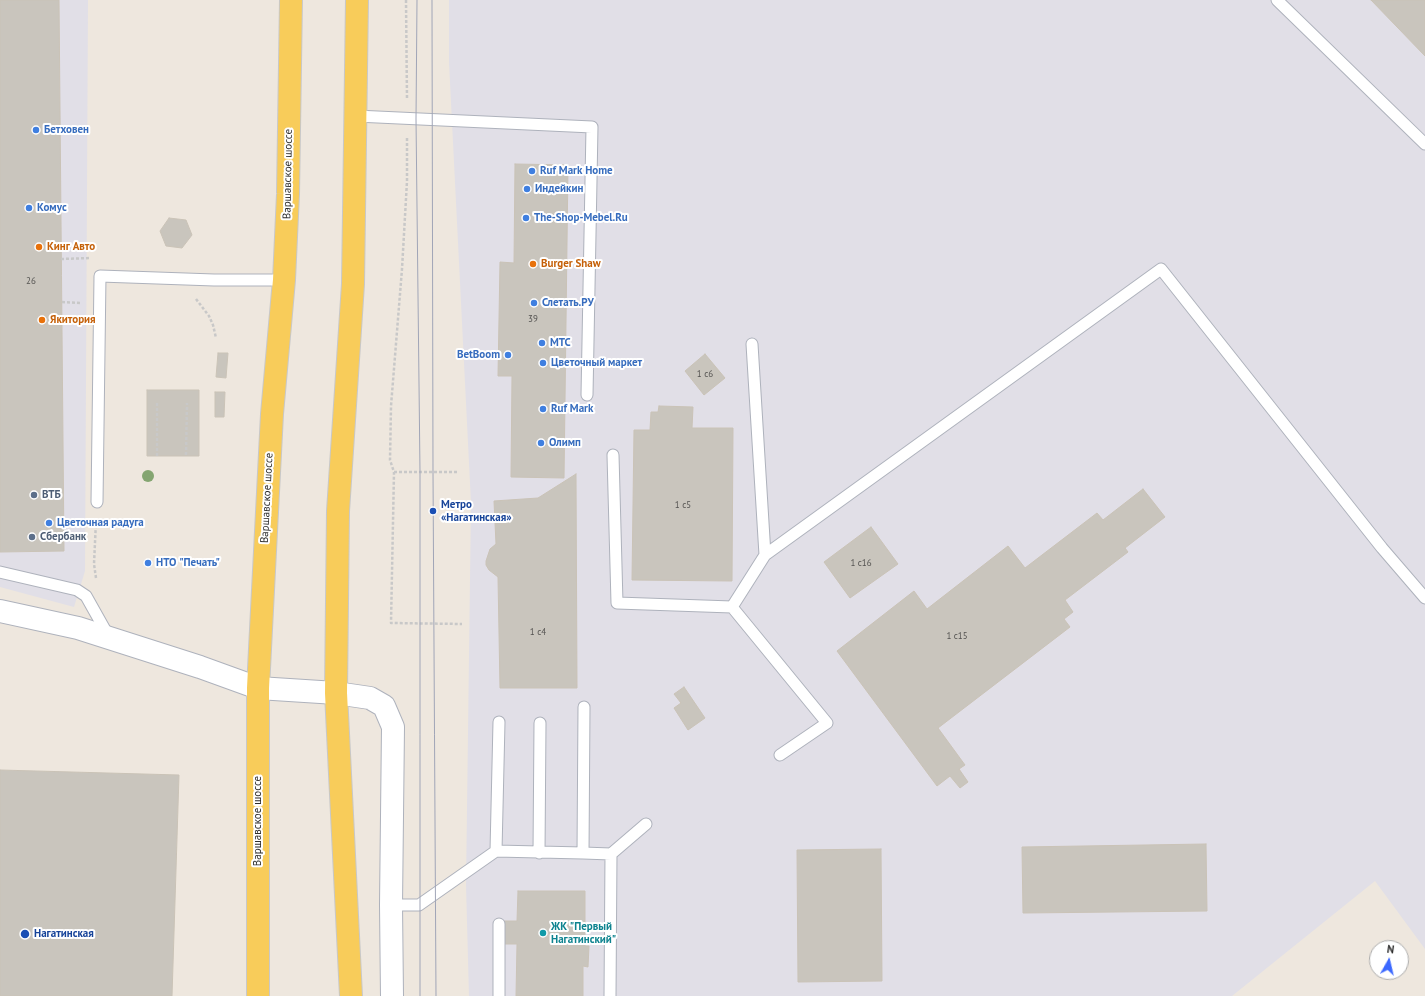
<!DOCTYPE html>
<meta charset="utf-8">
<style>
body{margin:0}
#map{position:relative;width:1425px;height:996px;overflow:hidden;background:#eee7de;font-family:"PT Sans",sans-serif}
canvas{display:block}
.north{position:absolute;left:1369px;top:940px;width:40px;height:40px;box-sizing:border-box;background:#fff;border:1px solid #ababab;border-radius:50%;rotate:8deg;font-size:11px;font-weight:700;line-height:16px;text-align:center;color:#2c2c2c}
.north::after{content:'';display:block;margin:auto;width:14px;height:18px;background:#3b68ff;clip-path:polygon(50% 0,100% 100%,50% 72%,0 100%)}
</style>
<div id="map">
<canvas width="1425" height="996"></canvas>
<div class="north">N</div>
</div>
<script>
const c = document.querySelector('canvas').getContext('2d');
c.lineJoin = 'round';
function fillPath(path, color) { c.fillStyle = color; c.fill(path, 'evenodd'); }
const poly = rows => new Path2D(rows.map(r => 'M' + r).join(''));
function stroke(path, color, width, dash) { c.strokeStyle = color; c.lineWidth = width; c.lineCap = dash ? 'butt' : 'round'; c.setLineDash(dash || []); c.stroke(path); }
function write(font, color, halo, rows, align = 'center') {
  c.font = font + ' "PT Sans",sans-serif'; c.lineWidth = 4; c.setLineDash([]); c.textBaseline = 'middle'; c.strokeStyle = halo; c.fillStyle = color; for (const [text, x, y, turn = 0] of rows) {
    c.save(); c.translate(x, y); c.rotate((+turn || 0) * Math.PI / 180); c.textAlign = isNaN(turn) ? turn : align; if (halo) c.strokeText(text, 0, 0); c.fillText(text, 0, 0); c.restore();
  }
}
fillPath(poly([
 [0,0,88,0,85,571,74,607,0,587],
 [449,0,1425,0,1425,949,1375,881,1232,996,469,996,466,885,471,503,449,62]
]), '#e1dfe7');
const building = poly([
 [0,0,59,0,64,551,0,552,0,0],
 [1371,0,1425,0,1425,56,1371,0],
 [515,164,568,165,564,478,511,477,512,376,498,376,500,262,514,263,515,164],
 [169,218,186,220,192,235,182,248,166,246,160,231,169,218],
 [218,353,228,353,226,378,216,377,218,353],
 [705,354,725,378,704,395,685,371,705,354],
 [147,390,199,390,199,456,147,456,147,390],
 [215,392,225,392,224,417,215,417,215,392],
 [659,406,693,407,692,428,733,428,732,581,632,580,634,430,650,430,651,412,658,412,659,406],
 [576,474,577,688,500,688,498,577,489,570,486,565,486,561,490,549,496,544,494,501,538,498,576,474],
 [1143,489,1165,517,1125,548,1128,552,1065,600,1073,612,1064,619,1070,627,938,728,965,765,959,769,968,782,960,788,950,776,937,786,837,651,914,591,927,609,1008,546,1025,568,1097,513,1103,520,1143,489],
 [871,527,898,564,850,598,824,562,871,527],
 [684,687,705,718,688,730,674,708,681,703,674,694,684,687],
 [0,770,179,775,172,996,0,996,0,770],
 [1206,844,1207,911,1023,913,1022,847,1206,844],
 [881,849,882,981,798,982,797,850,881,849],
 [518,891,585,891,585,946,589,946,588,967,583,966,583,996,516,996,517,944,500,944,501,921,517,921,518,891]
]);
fillPath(building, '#c9c5bd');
stroke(building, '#cac3b7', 1);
const service = poly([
 [1277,0,1425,144],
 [356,116,592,127,587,395],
 [752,344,765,555],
 [613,455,617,603,732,607,827,723,780,755],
 [97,502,100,276,214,280,284,280],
 [0,572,77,590,86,596,109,637],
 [732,607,765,555,1161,269,1382,548,1425,598],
 [496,851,499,722],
 [539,853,540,723],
 [583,853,611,854],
 [391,905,419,905,496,851,583,853,584,707],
 [499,996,499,924],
 [610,996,611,854,646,824]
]);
const minor = poly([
 [0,611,78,628,200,667,258,688]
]);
const tertiary = poly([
 [258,688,336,693,370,698,384,706,393,727,391,905,392,996]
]);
const primary = poly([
 [258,996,258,688,272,414,284,280,288,194,291,0],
 [351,996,336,693,338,511,353,284,357,0]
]);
stroke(service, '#aeb2bc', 13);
stroke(minor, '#aeb2bc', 24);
stroke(tertiary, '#aeb2bc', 24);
stroke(primary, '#c8c8c8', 24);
stroke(poly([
 [406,0,407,99],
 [407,138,407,181,402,269,391,406,390,460,394,472,391,623,462,624],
 [61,259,91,258],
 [196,299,209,316,213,325,216,338],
 [62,302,81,303],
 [186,455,187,403],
 [157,456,157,403],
 [394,472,459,472],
 [96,578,94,564,96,521]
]), '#c8c8c8', 2.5, [3, 2]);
stroke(service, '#fff', 11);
stroke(minor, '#fff', 22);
stroke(tertiary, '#fff', 22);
stroke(primary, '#f8cc5a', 22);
stroke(poly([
 [417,0,416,119,420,472,420,996],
 [432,0,433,472,436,996]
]), '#a0a5b7', 1);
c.fillStyle = '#84a571';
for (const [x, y] of [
 [148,476]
]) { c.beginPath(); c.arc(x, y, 6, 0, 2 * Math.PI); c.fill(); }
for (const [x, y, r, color] of [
 [36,130,4,"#3f7fe0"],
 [532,171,4,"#3f7fe0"],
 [527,189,4,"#3f7fe0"],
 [29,208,4,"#3f7fe0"],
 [526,218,4,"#3f7fe0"],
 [39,247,4,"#e8710a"],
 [533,264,4,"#e8710a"],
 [534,303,4,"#3f7fe0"],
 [42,320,4,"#e8710a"],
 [542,343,4,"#3f7fe0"],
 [508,355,4,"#3f7fe0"],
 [543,363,4,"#3f7fe0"],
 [543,409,4,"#3f7fe0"],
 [541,443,4,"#3f7fe0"],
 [34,495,4,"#5c6f8a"],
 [433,511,4,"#1a4fb4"],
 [49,523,4,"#3f7fe0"],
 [32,537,4,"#5c6f8a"],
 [148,563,4,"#3f7fe0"],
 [543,933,4,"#0f9aa8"],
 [25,934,5,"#1a4fb4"]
]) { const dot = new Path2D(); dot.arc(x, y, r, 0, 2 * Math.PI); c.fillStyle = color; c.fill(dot); stroke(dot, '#fff', 1.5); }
write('9px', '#535250', null, [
 ["26",31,281],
 ["39",533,319],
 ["1 с6",705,374],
 ["1 с5",683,505],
 ["1 с16",861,563],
 ["1 с4",538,632],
 ["1 с15",957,636]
]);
write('bold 11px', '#366cbe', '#fff', [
 ["Бетховен",44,130],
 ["Ruf Mark Home",540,171],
 ["Индейкин",535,189],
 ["Комус",37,208],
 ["The-Shop-Mebel.Ru",534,218],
 ["Слетать.РУ",542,303],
 ["МТС",550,343],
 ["BetBoom",500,355,"right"],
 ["Цветочный маркет",551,363],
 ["Ruf Mark",551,409],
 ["Олимп",549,443],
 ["Цветочная радуга",57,523],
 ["НТО \"Печать\"",156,563]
], 'left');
write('11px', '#2c2c2c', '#fff', [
 ["Варшавское шоссе",288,174,-89],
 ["Варшавское шоссе",267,498,-87],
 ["Варшавское шоссе",258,821,-90]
]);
write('bold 11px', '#c56008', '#fff', [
 ["Кинг Авто",47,247],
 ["Burger Shaw",541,264],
 ["Якитория",50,320]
], 'left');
write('bold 11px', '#4e5e75', '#fff', [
 ["ВТБ",42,495],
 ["Сбербанк",40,537]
], 'left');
write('bold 11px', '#164399', '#fff', [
 ["Метро",441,505],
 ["«Нагатинская»",441,518],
 ["Нагатинская",34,934]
], 'left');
write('bold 11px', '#0d838f', '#fff', [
 ["ЖК \"Первый",551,927],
 ["Нагатинский\"",551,940]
], 'left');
</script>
